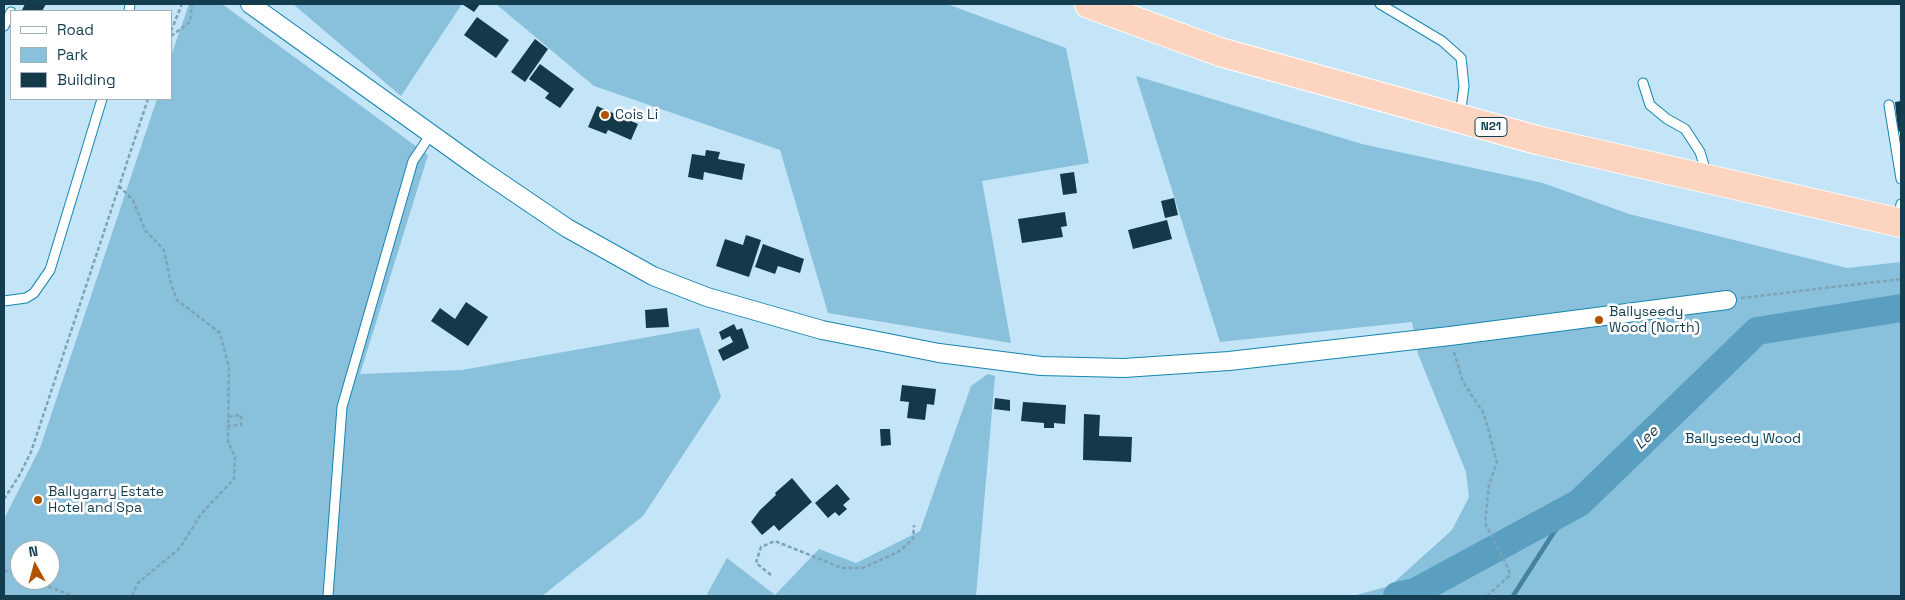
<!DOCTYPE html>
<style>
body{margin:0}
#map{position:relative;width:1905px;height:600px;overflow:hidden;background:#c3e5f7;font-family:"Space Grotesk",sans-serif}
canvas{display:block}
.frame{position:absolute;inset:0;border:5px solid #143d4f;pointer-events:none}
.legend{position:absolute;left:10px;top:10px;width:162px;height:90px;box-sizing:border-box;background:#fff;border:1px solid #a1b1b9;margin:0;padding:6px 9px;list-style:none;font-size:15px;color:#143d4f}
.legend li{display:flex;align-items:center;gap:10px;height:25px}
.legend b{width:25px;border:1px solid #a1b1b9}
.north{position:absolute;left:10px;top:540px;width:50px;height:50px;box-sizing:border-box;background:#fff;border:1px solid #a1b1b9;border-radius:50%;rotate:353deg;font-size:14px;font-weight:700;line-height:20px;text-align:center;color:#143d4f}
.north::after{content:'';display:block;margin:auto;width:18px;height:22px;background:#b05201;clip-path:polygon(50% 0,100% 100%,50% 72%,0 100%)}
</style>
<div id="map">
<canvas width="1905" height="600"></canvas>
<div class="frame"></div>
<ul class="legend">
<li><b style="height:6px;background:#fff"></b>Road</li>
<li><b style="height:14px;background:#89c0dc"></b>Park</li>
<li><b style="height:14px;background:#143949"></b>Building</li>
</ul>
<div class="north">N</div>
</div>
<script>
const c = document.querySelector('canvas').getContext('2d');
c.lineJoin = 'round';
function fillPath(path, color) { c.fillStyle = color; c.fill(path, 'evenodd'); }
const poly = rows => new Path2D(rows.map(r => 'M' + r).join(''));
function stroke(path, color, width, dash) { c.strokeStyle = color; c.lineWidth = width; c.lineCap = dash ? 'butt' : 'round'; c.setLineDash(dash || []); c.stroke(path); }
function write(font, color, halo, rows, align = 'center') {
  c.font = font + ' "Space Grotesk",sans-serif'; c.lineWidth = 5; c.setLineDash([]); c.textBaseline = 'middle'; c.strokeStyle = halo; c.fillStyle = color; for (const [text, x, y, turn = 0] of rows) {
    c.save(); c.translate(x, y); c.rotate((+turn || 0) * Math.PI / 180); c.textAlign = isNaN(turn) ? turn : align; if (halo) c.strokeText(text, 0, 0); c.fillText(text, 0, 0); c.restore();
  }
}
fillPath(poly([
 [189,4,222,4,428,155,360,374,462,370,699,328,721,397,643,516,542,596,4,596,4,519,40,448,157,99,171,99,171,56],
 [20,550,50,550,50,580,20,580],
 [293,4,462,4,401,96],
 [496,4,947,4,1066,48,1089,163,982,181,1011,343,828,313,780,150,594,86],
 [1136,76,1362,144,1543,183,1629,214,1847,268,1901,262,1901,596,1352,596,1390,586,1452,530,1469,497,1466,472,1418,354,1412,322,1220,342],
 [988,374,995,376,976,596,706,596,727,558,775,595,819,549,856,563,920,531,971,386]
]), '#89c0dc');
stroke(poly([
 [1513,596,1554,532,1579,503]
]), '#45829d', 4.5);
stroke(poly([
 [1397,596,1415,592,1579,503,1757,331,1901,308]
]), '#5a9fbf', 28);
fillPath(poly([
 [25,4,46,4,42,11,25,11,22,10],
 [462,4,480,4,474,12],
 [477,17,509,40,496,58,464,35],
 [535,39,548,49,525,82,511,72],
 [540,64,574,89,560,108,545,98,549,93,529,79],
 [1901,101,1901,131,1898,132,1895,102],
 [597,106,638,124,631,140,608,130,606,134,588,127],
 [706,150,720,152,718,159,745,164,742,180,704,172,703,180,688,177,692,154,705,156],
 [1074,172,1077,193,1063,195,1060,174],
 [1174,198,1178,215,1165,218,1161,201],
 [1065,212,1067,226,1061,227,1063,237,1022,243,1018,219],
 [1167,220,1172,239,1133,249,1128,230],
 [746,235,761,240,749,277,716,266,725,239,743,245],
 [763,244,804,259,800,273,778,266,775,274,755,267],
 [466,302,488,317,468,346,431,321,440,308,455,319],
 [667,308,669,327,646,328,645,310],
 [734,324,737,330,742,328,749,348,723,361,718,350,733,342,730,336,722,340,719,332],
 [902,385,936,389,934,405,927,404,925,420,907,418,909,402,900,401],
 [995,398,1010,400,1010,411,994,409],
 [1023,402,1066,405,1065,424,1054,423,1054,428,1044,428,1044,423,1021,421],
 [1084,414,1100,415,1099,436,1132,437,1131,462,1083,460],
 [880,429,890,429,891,445,881,446],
 [792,478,812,502,779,531,774,525,762,535,751,522,760,510,776,495,775,493],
 [837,484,850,499,843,505,847,509,839,516,835,512,828,518,815,503]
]), '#143949');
const service = poly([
 [1380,4,1442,41,1461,58,1464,86,1460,116],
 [129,11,130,4],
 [4,26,11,12],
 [1643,83,1650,105,1667,119,1685,129,1700,152,1707,175],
 [1889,105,1901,179],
 [1899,220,1901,204],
 [4,301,26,298,34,293,50,270,102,99],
 [328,596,342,407,413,161,431,134]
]);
const minor = poly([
 [250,4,480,169,567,228,653,276,707,297,822,330,939,353,1041,366,1124,368,1229,361,1450,336,1727,300]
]);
const trunk = poly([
 [1089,4,1220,52,1537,140,1901,223]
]);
stroke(service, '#1785ae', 11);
stroke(minor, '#1785ae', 20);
stroke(trunk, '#fff', 30);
stroke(poly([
 [171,31,182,4],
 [171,36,190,22,192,4],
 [119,186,133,200,145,230,164,250,171,284,177,300,220,333,229,368,228,442,235,457,234,479,201,514,180,548,138,583,132,596],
 [1741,298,1901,279],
 [1454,352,1463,382,1484,414,1497,462,1489,485,1485,523,1509,570,1509,576,1487,596],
 [227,426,241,425,241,415,228,417],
 [4,499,19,476,31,452,148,99],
 [4,570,20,576],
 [771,575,756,563,761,547,775,541,842,568,863,568,898,552,913,539,914,525],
 [30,580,74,596]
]), '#7ea3b5', 2.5, [4, 2.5]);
stroke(service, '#fff', 9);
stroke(minor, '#fff', 18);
stroke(trunk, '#fcd4bf', 28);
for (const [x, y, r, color] of [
 [605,115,5,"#b05201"],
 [1599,320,5,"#b05201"],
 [38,500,5,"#b05201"]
]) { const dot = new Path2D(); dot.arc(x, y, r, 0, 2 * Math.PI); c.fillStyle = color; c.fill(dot); stroke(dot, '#fff', 2); }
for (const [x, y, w] of [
 [1491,127,32]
]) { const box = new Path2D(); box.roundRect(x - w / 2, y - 9.5, w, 19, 4); c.fillStyle = '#fff'; c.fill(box); stroke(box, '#143d4f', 1); }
write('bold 12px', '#143d4f', null, [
 ["N21",1491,127]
]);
write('14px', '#143d4f', '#fff', [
 ["Cois Li",615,115],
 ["Ballyseedy",1609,312],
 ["Wood (North)",1609,328],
 ["Ballygarry Estate",48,492],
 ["Hotel and Spa",48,508]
], 'left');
write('14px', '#04435a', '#fff', [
 ["Ballyseedy Wood",1743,439]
]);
write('italic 15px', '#1b3b4a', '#fff', [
 ["Lee",1647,438,-44]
]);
</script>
